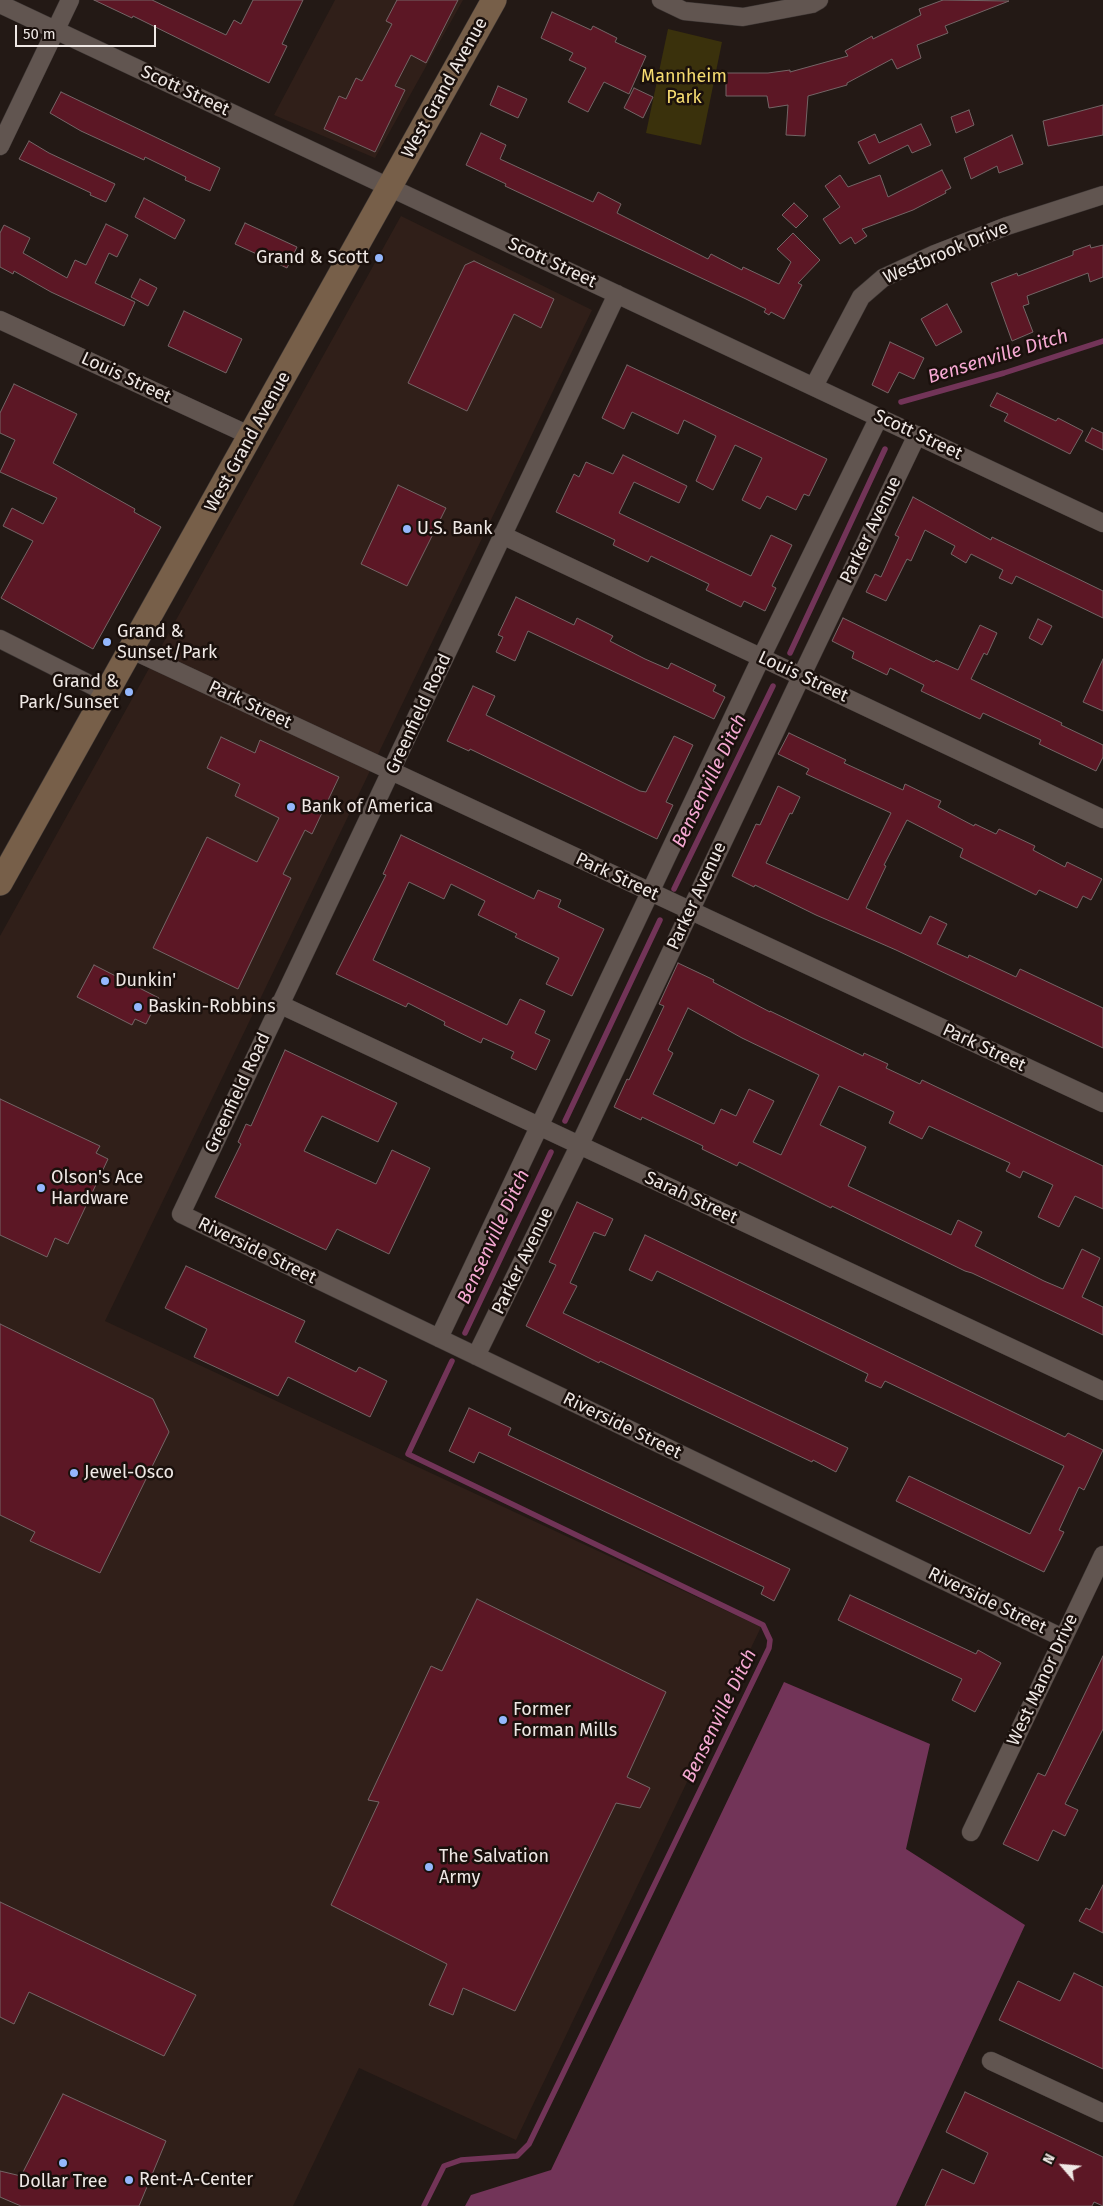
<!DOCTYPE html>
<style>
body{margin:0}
#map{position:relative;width:1103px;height:2206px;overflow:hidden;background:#231915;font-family:"Fira Sans",sans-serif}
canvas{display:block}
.north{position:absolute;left:1038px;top:2141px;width:50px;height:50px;-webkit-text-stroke:4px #1a100c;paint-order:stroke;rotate:297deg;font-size:14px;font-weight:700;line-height:20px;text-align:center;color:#efe8e5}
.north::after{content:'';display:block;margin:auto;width:18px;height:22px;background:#efe8e5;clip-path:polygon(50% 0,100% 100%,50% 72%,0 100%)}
.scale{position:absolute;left:15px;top:25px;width:141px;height:22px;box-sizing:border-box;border:2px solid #efe8e5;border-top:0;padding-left:6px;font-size:15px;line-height:18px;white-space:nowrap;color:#efe8e5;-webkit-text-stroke:4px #1a100c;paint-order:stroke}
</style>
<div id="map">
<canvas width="1103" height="2206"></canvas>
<div class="north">N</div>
<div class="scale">50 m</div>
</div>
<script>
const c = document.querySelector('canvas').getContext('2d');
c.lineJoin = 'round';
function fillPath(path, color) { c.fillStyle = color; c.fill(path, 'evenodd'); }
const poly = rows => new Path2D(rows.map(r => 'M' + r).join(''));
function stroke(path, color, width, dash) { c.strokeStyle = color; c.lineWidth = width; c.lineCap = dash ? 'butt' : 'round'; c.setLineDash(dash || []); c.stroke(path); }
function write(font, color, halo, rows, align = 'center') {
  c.font = font + ' "Fira Sans",sans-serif'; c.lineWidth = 5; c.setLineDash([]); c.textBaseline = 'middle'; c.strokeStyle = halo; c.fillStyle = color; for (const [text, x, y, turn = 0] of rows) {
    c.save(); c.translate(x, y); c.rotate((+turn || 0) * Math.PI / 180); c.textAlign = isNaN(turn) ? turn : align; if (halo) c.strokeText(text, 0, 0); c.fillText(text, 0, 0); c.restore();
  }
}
fillPath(poly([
 [335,0,463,0,375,158,274,115],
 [401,216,592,310,105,1321,761,1627,516,2140,359,2068,293,2206,0,2206,0,936]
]), '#301f19');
fillPath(poly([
 [668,29,722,42,701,145,646,133]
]), '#3a310c');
fillPath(poly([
 [784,1682,930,1744,906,1849,1025,1925,896,2206,465,2206,471,2195,551,2170]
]), '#723458');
stroke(poly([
 [901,402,1004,373,1103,341],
 [790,653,885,449],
 [674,889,773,686],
 [565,1121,660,920],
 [465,1333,551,1152],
 [424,2206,444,2166,461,2160,517,2156,529,2144,769,1648,770,1640,763,1625,408,1454,452,1361]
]), '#723458', 5.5);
const building = poly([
 [94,0,152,0,226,35,234,20,241,24,253,0,303,0,282,44,287,46,269,83,133,16,132,18,94,0],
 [397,0,458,0,426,63,411,55,395,86,405,90,375,152,324,129,339,96,346,99,356,78,362,81,392,24,386,21,397,0],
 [943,0,1009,1,945,26,948,33,917,45,921,58,897,69,892,59,847,83,847,85,808,96,805,136,786,135,788,105,769,108,767,96,726,96,726,73,768,73,790,70,790,72,848,56,845,51,872,36,873,39,921,15,919,9,943,0],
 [552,12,591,30,593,26,617,38,615,42,646,56,629,94,604,82,588,112,568,102,586,68,569,60,573,53,541,38,552,12],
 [498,86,527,99,518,118,490,105,498,86],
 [634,88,653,97,643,118,624,108,634,88],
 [61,92,220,168,210,191,185,180,186,177,145,157,144,160,81,131,50,113,61,92],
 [1103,105,1103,135,1048,146,1043,121,1103,105],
 [969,110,974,125,956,133,951,117,969,110],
 [921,124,931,145,912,153,908,145,869,164,858,142,875,134,879,143,921,124],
 [481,133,506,145,500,159,593,202,598,192,621,204,617,213,708,259,711,254,742,270,743,267,779,284,791,262,777,249,793,233,820,260,798,283,802,285,784,319,771,312,769,315,764,312,766,309,746,299,505,186,506,184,466,165,481,133],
 [1012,135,1023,164,999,173,997,166,971,179,964,158,1012,135],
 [29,141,49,153,115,184,106,202,90,195,91,193,19,159,29,141],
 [942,170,951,188,945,191,946,193,913,210,862,229,867,236,855,244,851,237,840,244,823,219,840,207,825,186,840,175,848,187,880,175,888,197,942,170],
 [144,198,185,220,175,239,135,217,144,198],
 [794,203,808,216,796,228,782,215,794,203],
 [245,223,297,247,287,268,235,244,245,223],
 [106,224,128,235,117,257,109,253,95,283,135,302,124,326,51,292,14,271,13,274,0,267,0,233,4,225,30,238,23,253,67,278,75,260,86,265,106,224],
 [1090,245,1091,248,1103,245,1103,277,1090,282,1088,273,1027,296,1029,304,1023,306,1033,332,1012,341,991,283,1017,273,1018,276,1073,255,1073,251,1090,245],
 [474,261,554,299,541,328,514,314,467,411,408,383,465,265,474,261],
 [140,279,157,288,148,306,131,297,140,279],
 [947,304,962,332,936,346,921,319,947,304],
 [184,311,242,339,226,373,168,346,184,311],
 [890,342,924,358,914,379,899,372,888,393,872,385,890,342],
 [627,365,827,459,809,496,804,494,796,510,767,496,760,509,742,500,762,458,735,445,713,490,696,481,716,436,684,420,678,434,632,412,624,429,602,418,627,365],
 [14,384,77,414,53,463,135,509,134,512,161,527,93,649,1,598,33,541,3,526,12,508,43,524,57,498,0,472,15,440,0,433,0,413,14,384],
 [997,393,1056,421,1058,418,1083,431,1070,454,1004,421,1008,414,990,406,997,393],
 [1092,428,1103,433,1103,450,1085,441,1092,428],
 [623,455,687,486,679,503,634,482,619,513,751,576,771,535,792,545,772,586,776,588,765,611,744,601,741,607,706,590,709,584,651,556,648,562,613,545,615,540,556,512,574,474,579,477,586,462,613,474,623,455],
 [398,485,446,508,407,586,361,564,398,485],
 [913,497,991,540,992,537,1103,591,1103,618,1016,576,1012,584,999,578,1003,570,971,554,966,563,951,554,955,546,925,530,911,561,907,559,886,601,866,592,875,574,881,577,899,537,895,535,913,497],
 [516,597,574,625,577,618,613,636,610,641,645,659,668,669,671,663,716,685,713,691,725,697,714,719,528,631,515,661,496,652,503,637,498,635,516,597],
 [843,618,934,662,936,660,958,670,980,625,997,633,987,655,984,653,971,679,1062,723,1061,725,1103,745,1103,757,1096,771,1039,744,1041,740,983,713,980,719,921,691,924,685,890,668,887,675,852,658,854,652,832,641,843,618],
 [1038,619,1052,626,1042,645,1029,638,1038,619],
 [1103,659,1103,711,1083,702,1103,659],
 [473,686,495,696,486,715,640,791,646,792,674,736,693,745,666,802,673,805,657,839,470,749,469,751,447,741,473,686],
 [789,733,846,760,844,763,903,790,905,784,934,798,941,801,938,807,974,826,975,824,996,834,999,829,1035,846,1033,850,1065,867,1067,862,1102,879,1091,900,1083,896,1077,908,1039,890,1036,895,960,857,963,849,907,820,884,865,886,866,866,908,921,934,930,916,947,924,937,944,968,958,969,955,1016,977,1020,969,1103,1008,1103,1048,896,950,816,915,755,885,754,887,732,876,756,824,760,825,778,786,800,797,792,814,790,813,766,863,848,900,891,813,806,774,809,769,778,754,789,733],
 [221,737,255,753,260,740,339,777,312,834,305,830,283,874,291,878,238,989,153,948,207,837,257,862,279,818,235,796,240,784,207,768,221,737],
 [401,835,534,899,538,890,561,900,558,907,604,929,572,996,546,984,559,958,515,937,517,934,478,915,485,901,451,884,444,899,409,882,373,960,507,1025,520,999,545,1011,535,1033,550,1040,536,1070,511,1058,514,1052,483,1038,481,1043,444,1025,445,1022,408,1003,406,1007,336,974,386,875,383,874,401,835],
 [678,963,714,980,713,982,770,1012,770,1011,863,1056,864,1053,888,1064,886,1068,920,1084,922,1080,1103,1166,1103,1209,1075,1196,1059,1227,1038,1217,1053,1185,1023,1171,1020,1178,1006,1171,1010,1163,929,1126,922,1139,889,1123,894,1112,839,1086,820,1125,866,1147,848,1186,951,1235,958,1220,982,1232,975,1246,1044,1281,1063,1289,1082,1249,1100,1258,1082,1297,1103,1307,1103,1335,972,1273,965,1271,832,1206,831,1208,739,1162,737,1166,702,1149,703,1146,642,1117,641,1120,614,1107,627,1079,629,1080,664,1006,659,1004,678,963],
 [688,1008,742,1038,819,1075,781,1155,753,1142,774,1101,749,1089,736,1116,721,1109,714,1124,653,1094,673,1053,668,1050,688,1008],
 [94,965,159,998,146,1024,135,1019,132,1025,77,997,94,965],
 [285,1050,397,1103,378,1142,322,1116,304,1151,376,1184,392,1150,430,1168,389,1254,337,1229,326,1250,215,1197,241,1144,238,1142,246,1124,251,1126,285,1050],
 [0,1099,100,1146,96,1153,108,1159,68,1244,55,1238,47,1257,0,1235,0,1099],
 [577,1202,613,1219,605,1236,594,1232,570,1283,577,1286,563,1313,848,1448,836,1472,813,1460,812,1462,600,1361,599,1363,526,1326,556,1265,549,1262,577,1202],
 [645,1235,1065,1437,1068,1433,1103,1450,1084,1490,1079,1487,1059,1530,1064,1532,1044,1572,896,1501,909,1476,1030,1534,1064,1466,885,1381,881,1388,865,1381,868,1374,657,1271,652,1281,629,1270,645,1235],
 [186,1266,305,1321,295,1342,356,1372,359,1367,387,1381,370,1417,288,1377,278,1396,194,1357,207,1329,165,1308,186,1266],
 [0,1324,153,1399,169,1432,100,1573,30,1541,35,1532,0,1515,0,1324],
 [469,1408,511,1428,508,1435,790,1569,774,1601,761,1594,764,1587,479,1452,474,1463,449,1451,469,1408],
 [850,1595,976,1654,978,1650,1001,1663,975,1712,952,1700,962,1679,838,1620,850,1595],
 [477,1599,666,1692,627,1777,650,1788,640,1808,616,1803,515,2011,463,1988,453,2015,429,2005,447,1964,331,1905,379,1802,368,1800,431,1666,442,1671,477,1599],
 [1103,1656,1103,1729,1065,1804,1078,1810,1065,1836,1053,1830,1038,1861,1003,1844,1038,1773,1045,1776,1103,1656],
 [1103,1885,1103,1933,1079,1921,1086,1908,1090,1910,1103,1885],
 [0,1902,196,1995,164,2056,29,1992,14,2024,0,2017,0,1902],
 [1074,1973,1103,1987,1103,2069,999,2020,1018,1981,1060,2001,1074,1973],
 [965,2092,1103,2157,1103,2206,1094,2202,1092,2206,925,2206,942,2169,974,2184,988,2153,946,2132,965,2092],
 [63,2094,166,2141,139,2206,21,2206,0,2197,0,2171,21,2176,63,2094]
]);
fillPath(building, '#5c1725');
stroke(building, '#746566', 1);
const street = poly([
 [661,0,684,11,743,17,812,4,819,0],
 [0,4,1103,523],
 [0,146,70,0],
 [617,294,181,1214,1063,1638],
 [0,320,251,436],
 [814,386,861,297,883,278,935,254,1007,226,1103,195],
 [502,535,1103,819],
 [0,639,107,693],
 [132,650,1103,1103],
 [279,1004,1103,1391],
 [439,1338,761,658,879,417],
 [476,1356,579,1146,801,677,917,435],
 [971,1832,1103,1555],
 [991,2061,1103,2113]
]);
const secondary = poly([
 [0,883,494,0]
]);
stroke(street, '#3e3735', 19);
stroke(secondary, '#3e3735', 26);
stroke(street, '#615550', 18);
stroke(secondary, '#775f49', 25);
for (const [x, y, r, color] of [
 [379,258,5,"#94b7fd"],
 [407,529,5,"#94b7fd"],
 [107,642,5,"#94b7fd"],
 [129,692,5,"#94b7fd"],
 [291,807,5,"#94b7fd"],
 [105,981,5,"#94b7fd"],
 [138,1007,5,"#94b7fd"],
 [41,1188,5,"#94b7fd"],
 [74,1473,5,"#94b7fd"],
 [503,1720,5,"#94b7fd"],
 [429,1867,5,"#94b7fd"],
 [63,2163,5,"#94b7fd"],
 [129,2180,5,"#94b7fd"]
]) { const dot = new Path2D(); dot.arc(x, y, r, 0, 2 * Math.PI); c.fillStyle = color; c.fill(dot); stroke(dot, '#1a100c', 2); }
write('18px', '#f6dc71', '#1a100c', [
 ["Mannheim",684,77],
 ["Park",684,98]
]);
write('18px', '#efe8e5', '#1a100c', [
 ["West Grand Avenue",445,88,-61],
 ["Scott Street",185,91,25],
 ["Westbrook Drive",946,253,-23],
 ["Scott Street",552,263,25],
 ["Louis Street",126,378,25],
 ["Scott Street",918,435,25],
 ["West Grand Avenue",248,442,-61],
 ["Parker Avenue",871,530,-64],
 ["Louis Street",803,677,25],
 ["Park Street",250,705,25],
 ["Greenfield Road",419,714,-65],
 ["Park Street",617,877,25],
 ["Parker Avenue",697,896,-65],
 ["Park Street",984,1048,25],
 ["Greenfield Road",238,1093,-65],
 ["Sarah Street",691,1198,25],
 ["Riverside Street",257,1251,26],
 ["Parker Avenue",523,1261,-64],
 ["Riverside Street",622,1426,26],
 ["Riverside Street",987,1601,26],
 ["West Manor Drive",1043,1680,-65]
]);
write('18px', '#efe8e5', '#1a100c', [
 ["Grand & Scott",369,258,"right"],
 ["U.S. Bank",417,529],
 ["Grand &",117,632],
 ["Sunset/Park",117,653],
 ["Grand &",119,682,"right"],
 ["Park/Sunset",119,703,"right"],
 ["Bank of America",301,807],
 ["Dunkin'",115,981],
 ["Baskin-Robbins",148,1007],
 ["Olson's Ace",51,1178],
 ["Hardware",51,1199],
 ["Jewel-Osco",84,1473],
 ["Former",513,1710],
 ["Forman Mills",513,1731],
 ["The Salvation",439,1857],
 ["Army",439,1878],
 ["Rent-A-Center",139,2180],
 ["Dollar Tree",63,2182,"center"]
], 'left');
write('italic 19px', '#f6a9d3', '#1a100c', [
 ["Bensenville Ditch",998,357,-17],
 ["Bensenville Ditch",710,781,-64],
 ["Bensenville Ditch",494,1237,-65],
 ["Bensenville Ditch",720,1716,-64]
]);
</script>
